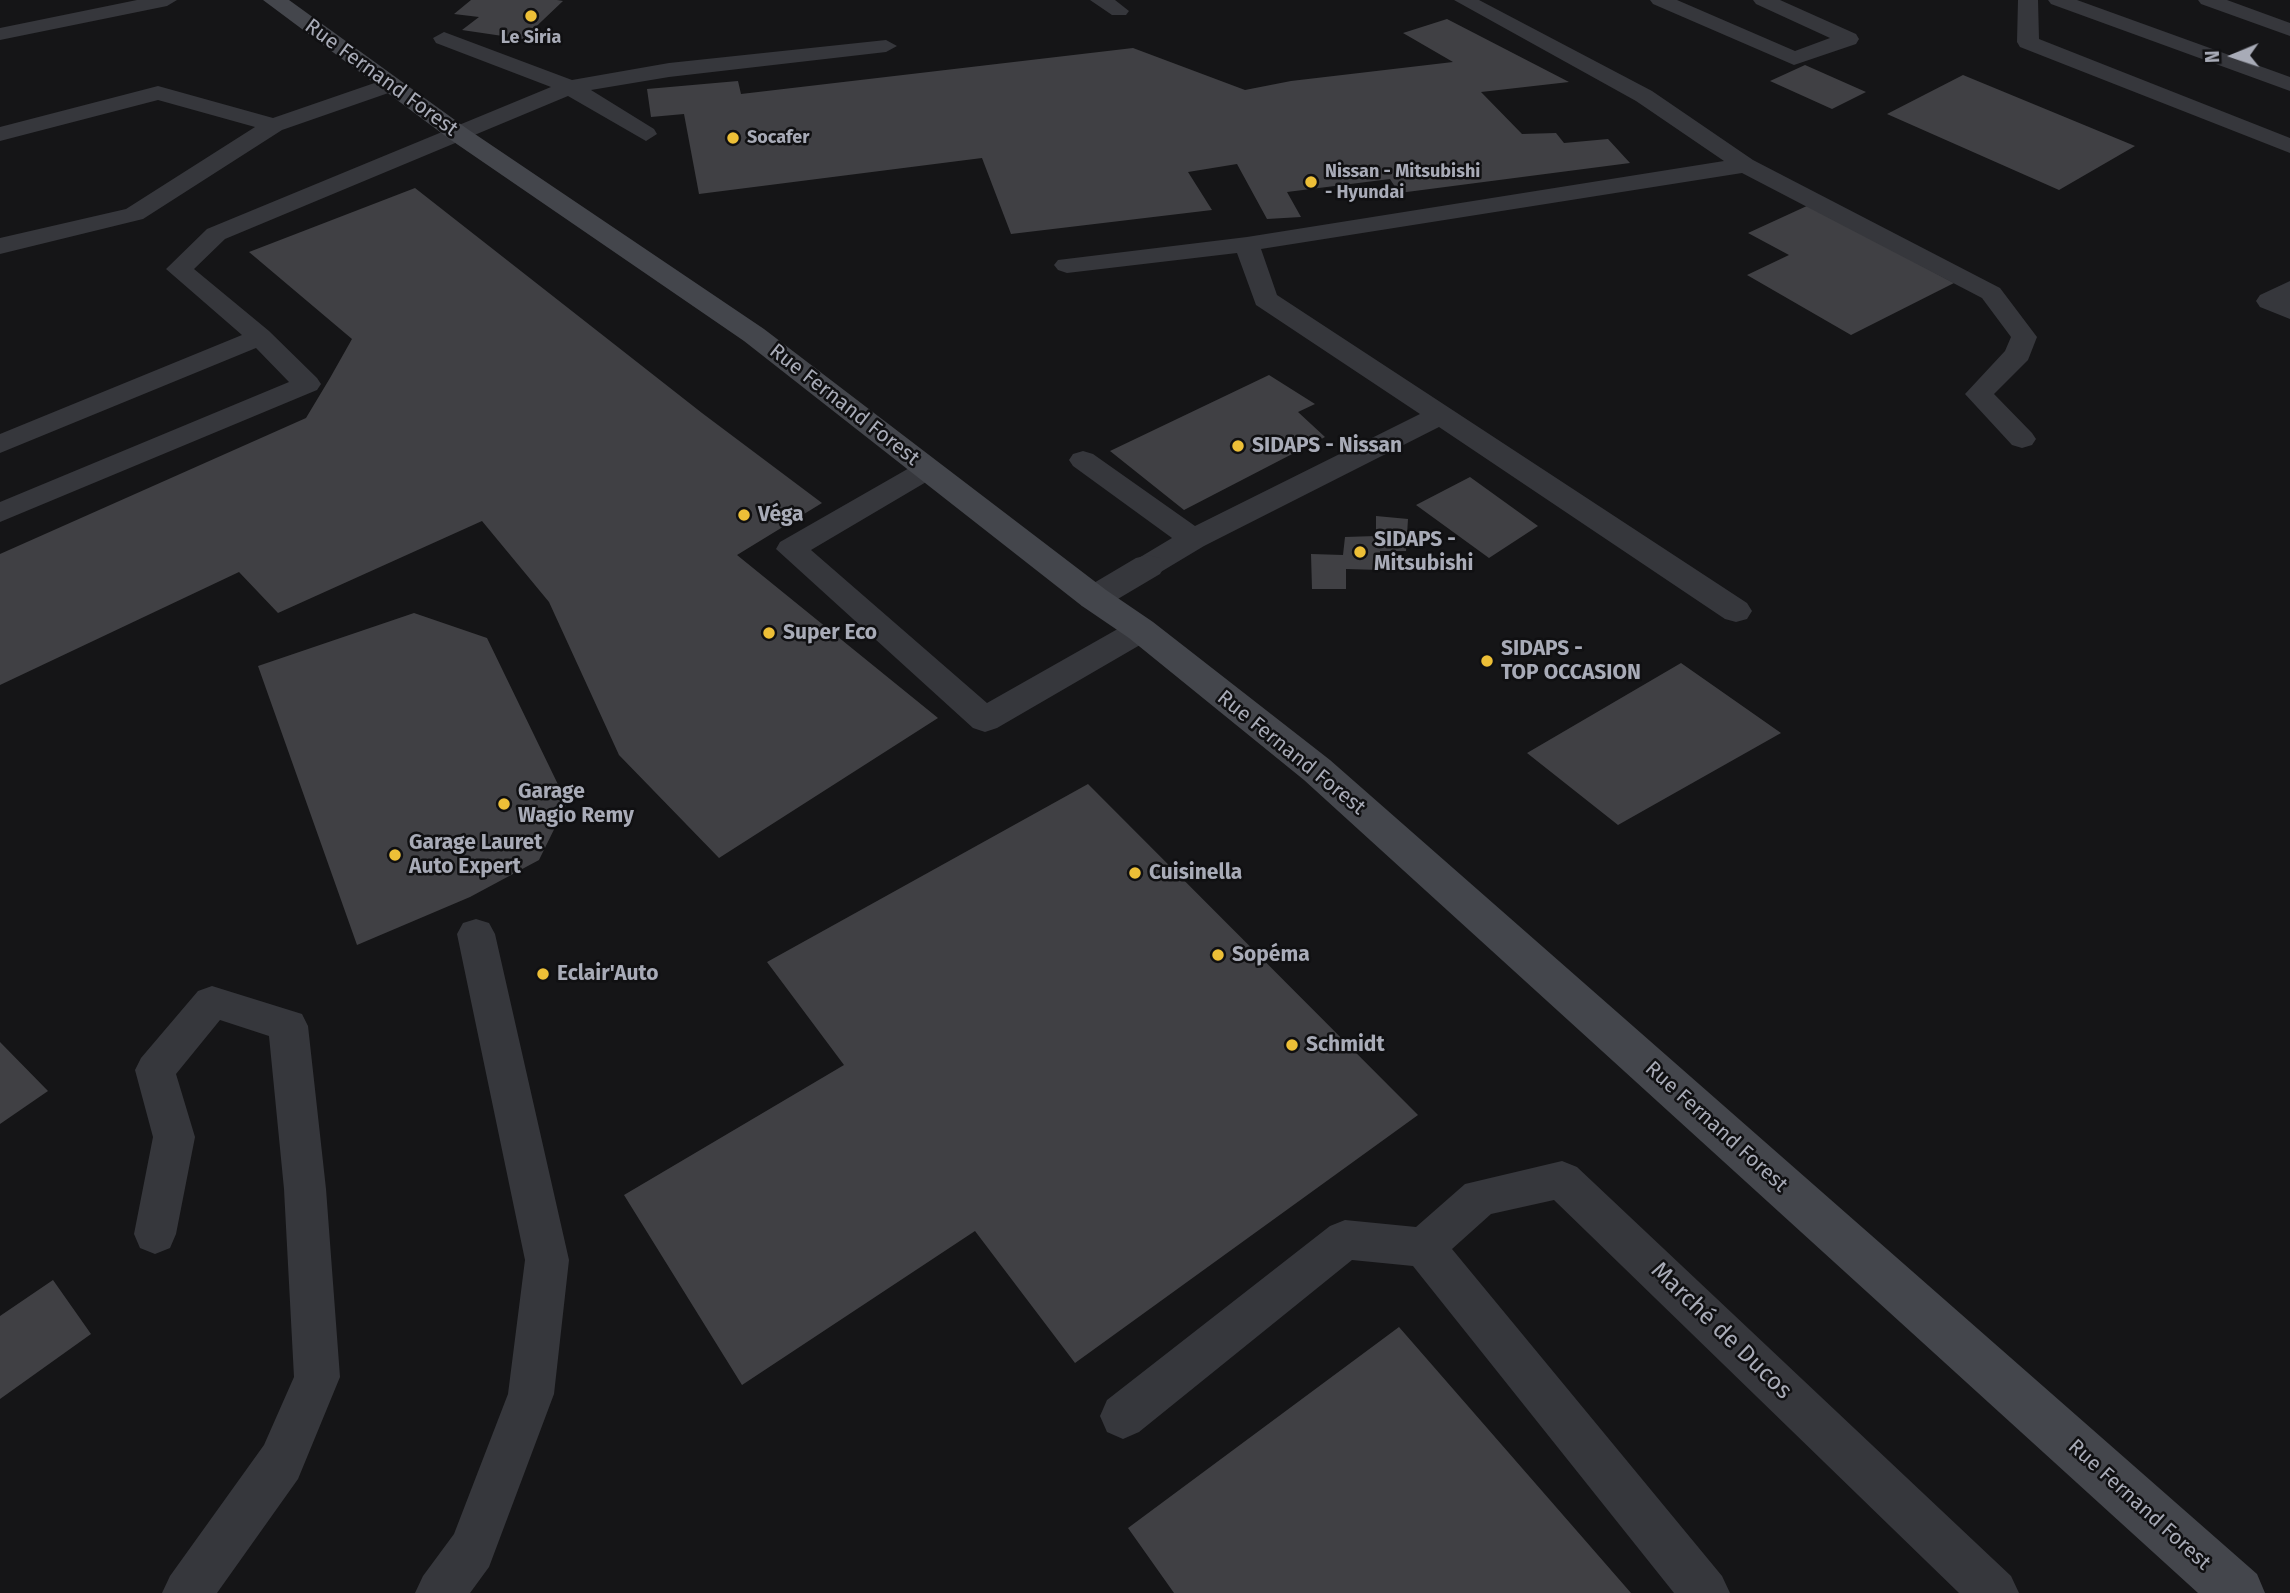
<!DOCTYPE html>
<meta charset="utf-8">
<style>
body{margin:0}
#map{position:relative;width:2290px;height:1593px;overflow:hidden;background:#151517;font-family:"Fira Sans",sans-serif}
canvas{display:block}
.north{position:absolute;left:2199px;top:21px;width:70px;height:70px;-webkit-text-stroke:5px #101012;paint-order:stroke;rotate:268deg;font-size:19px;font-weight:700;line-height:28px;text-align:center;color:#a8abb7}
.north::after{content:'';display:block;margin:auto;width:24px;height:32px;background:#a8abb7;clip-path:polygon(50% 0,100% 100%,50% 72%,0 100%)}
</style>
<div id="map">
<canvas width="2290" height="1593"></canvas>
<div class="north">N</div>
</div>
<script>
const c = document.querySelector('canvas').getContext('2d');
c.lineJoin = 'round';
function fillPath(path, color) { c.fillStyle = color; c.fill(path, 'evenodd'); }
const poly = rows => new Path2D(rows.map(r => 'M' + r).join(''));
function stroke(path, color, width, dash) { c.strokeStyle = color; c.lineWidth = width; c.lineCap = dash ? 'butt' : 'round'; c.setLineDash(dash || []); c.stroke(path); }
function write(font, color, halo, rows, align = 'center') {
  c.font = font + ' "Fira Sans",sans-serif'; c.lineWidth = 5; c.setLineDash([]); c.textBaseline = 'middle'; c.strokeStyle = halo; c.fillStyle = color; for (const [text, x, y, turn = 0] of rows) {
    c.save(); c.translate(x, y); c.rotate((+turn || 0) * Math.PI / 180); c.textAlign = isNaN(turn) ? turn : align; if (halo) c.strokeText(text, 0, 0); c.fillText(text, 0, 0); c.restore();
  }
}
fillPath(poly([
 [471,0,557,0,563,1,523,39,462,30,479,17,454,14],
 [1447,19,1569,82,1481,92,1522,134,1556,133,1564,143,1608,139,1630,163,1399,193,1390,179,1287,192,1301,217,1267,219,1237,164,1188,172,1212,210,1011,234,982,158,699,194,684,114,651,117,647,89,738,81,741,94,1133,48,1245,90,1291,81,1453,62,1403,33],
 [1805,65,1866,92,1832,109,1770,81],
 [1963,75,2135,146,2059,190,1887,114],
 [415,188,702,413,822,503,737,555,938,718,719,858,619,755,549,602,482,521,278,613,239,572,0,685,0,554,306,418,330,378,352,339,249,252],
 [1809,205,1954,283,1851,335,1747,275,1789,255,1748,233],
 [1269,375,1315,404,1298,412,1325,437,1184,510,1110,451],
 [1470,477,1538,526,1489,558,1416,505],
 [1376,516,1408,519,1406,551,1380,551,1380,570,1346,569,1346,589,1312,589,1311,554,1343,555,1345,537,1376,536],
 [414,613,487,638,567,803,539,860,470,897,357,945,258,666],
 [1681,663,1781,733,1618,825,1527,753],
 [1088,784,1418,1115,1075,1363,975,1231,742,1385,624,1195,844,1065,767,962],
 [0,1042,48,1091,0,1124],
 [53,1280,91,1334,0,1399,0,1316],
 [1399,1327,1631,1593,1174,1593,1128,1528]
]), '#404044');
fillPath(poly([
 [137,0,177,0,167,6,0,40,0,28,137,0],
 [1090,0,1115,0,1129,11,1126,15,1112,15,1090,0],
 [1454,0,1479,0,1652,91,1753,160,2000,288,2037,337,2028,360,1994,394,2032,433,2036,439,2032,445,2022,448,2012,445,1965,394,2005,351,2011,337,1982,298,1742,173,1261,249,1277,295,1747,603,1752,611,1747,619,1736,622,1725,619,1439,427,1204,546,1159,573,1148,576,1137,573,1133,566,1137,559,1172,538,1073,466,1069,460,1073,454,1083,451,1093,454,1195,526,1420,414,1256,305,1237,253,1067,273,1058,270,1054,265,1058,260,1247,237,1724,161,1636,101,1454,0],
 [1650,0,1677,0,1795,51,1830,38,1756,4,1753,0,1780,0,1856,34,1859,39,1856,44,1794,65,1653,4,1650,0],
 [2018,0,2038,0,2039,39,2290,138,2290,153,2020,47,2017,42,2018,0],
 [2048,0,2077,0,2290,77,2290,91,2051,4,2048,0],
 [2198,0,2227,0,2290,23,2290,36,2201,4,2198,0],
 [444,32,572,80,669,63,886,40,897,46,886,52,669,77,591,90,654,129,657,134,646,141,568,96,225,239,194,269,269,331,317,378,321,384,317,390,0,522,0,502,289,382,256,348,0,453,0,434,242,335,166,269,207,229,551,87,436,43,433,38,444,32],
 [389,78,397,80,400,85,397,90,282,130,143,219,0,254,0,238,126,209,255,127,158,100,0,141,0,127,158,86,273,118,389,78],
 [2290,281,2290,319,2260,307,2256,301,2260,295,2290,281],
 [928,460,938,463,943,469,938,475,811,550,987,703,1130,622,1141,619,1152,622,1157,630,1152,638,997,728,985,732,973,728,776,549,780,542,918,463,928,460],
 [476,919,489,923,495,934,569,1260,554,1394,489,1567,470,1593,415,1593,423,1576,454,1534,508,1394,525,1260,457,934,463,923,476,919],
 [212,986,302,1014,308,1026,326,1189,340,1377,298,1479,217,1593,162,1593,170,1576,264,1445,294,1377,284,1189,269,1036,220,1020,176,1074,195,1137,176,1234,170,1248,155,1254,140,1248,134,1234,153,1137,135,1070,141,1058,198,991,212,986],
 [1562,1161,1577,1167,2011,1576,2019,1593,1959,1593,1554,1200,1491,1214,1452,1249,1722,1576,1730,1593,1674,1593,1413,1266,1352,1260,1139,1432,1123,1439,1107,1432,1100,1416,1107,1400,1330,1226,1345,1220,1416,1227,1465,1184,1562,1161]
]), '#36373c');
fillPath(poly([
 [1148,555,1160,558,1165,566,1160,574,1106,606,1094,610,1082,606,1077,598,1082,590,1136,558,1148,555]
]), '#36373c');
fillPath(poly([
 [263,0,289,0,466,128,764,329,1106,590,1153,622,1330,760,2257,1574,2265,1593,2198,1593,1304,780,1129,638,1082,606,744,341,448,138,263,0]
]), '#44464c');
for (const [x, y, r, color] of [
 [531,16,7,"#edbf37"],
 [733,138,7,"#edbf37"],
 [1311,182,7,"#edbf37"],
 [1238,446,7,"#edbf37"],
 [744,515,7,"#edbf37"],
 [1360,552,7,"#edbf37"],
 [769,633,7,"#edbf37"],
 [1487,661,7,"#edbf37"],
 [504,804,7,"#edbf37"],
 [395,855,7,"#edbf37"],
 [1135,873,7,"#edbf37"],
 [1218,955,7,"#edbf37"],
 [543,974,7,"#edbf37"],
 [1292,1045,7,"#edbf37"]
]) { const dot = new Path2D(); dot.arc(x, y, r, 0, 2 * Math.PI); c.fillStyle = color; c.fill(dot); stroke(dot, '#101012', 2.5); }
write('bold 18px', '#a8abb7', '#101012', [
 ["Le Siria",531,38,"center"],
 ["Socafer",747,138],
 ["Nissan - Mitsubishi",1325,172],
 ["- Hyundai",1325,193]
], 'left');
write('21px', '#a8abb7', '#101012', [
 ["Rue Fernand Forest",381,78,36],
 ["Rue Fernand Forest",844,405,38],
 ["Rue Fernand Forest",1291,753,39],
 ["Rue Fernand Forest",1716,1127,42],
 ["Rue Fernand Forest",2139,1505,42]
]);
write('bold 21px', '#a8abb7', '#101012', [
 ["SIDAPS - Nissan",1252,446],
 ["Véga",758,515],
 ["SIDAPS -",1374,540],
 ["Mitsubishi",1374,564],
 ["Super Eco",783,633],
 ["SIDAPS -",1501,649],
 ["TOP OCCASION",1501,673],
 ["Garage",518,792],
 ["Wagio Remy",518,816],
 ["Garage Lauret",409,843],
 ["Auto Expert",409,867],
 ["Cuisinella",1149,873],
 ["Sopéma",1232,955],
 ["Eclair'Auto",557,974],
 ["Schmidt",1306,1045]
], 'left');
write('24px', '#a8abb7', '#101012', [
 ["Marché de Ducos",1721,1331,44]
]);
</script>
